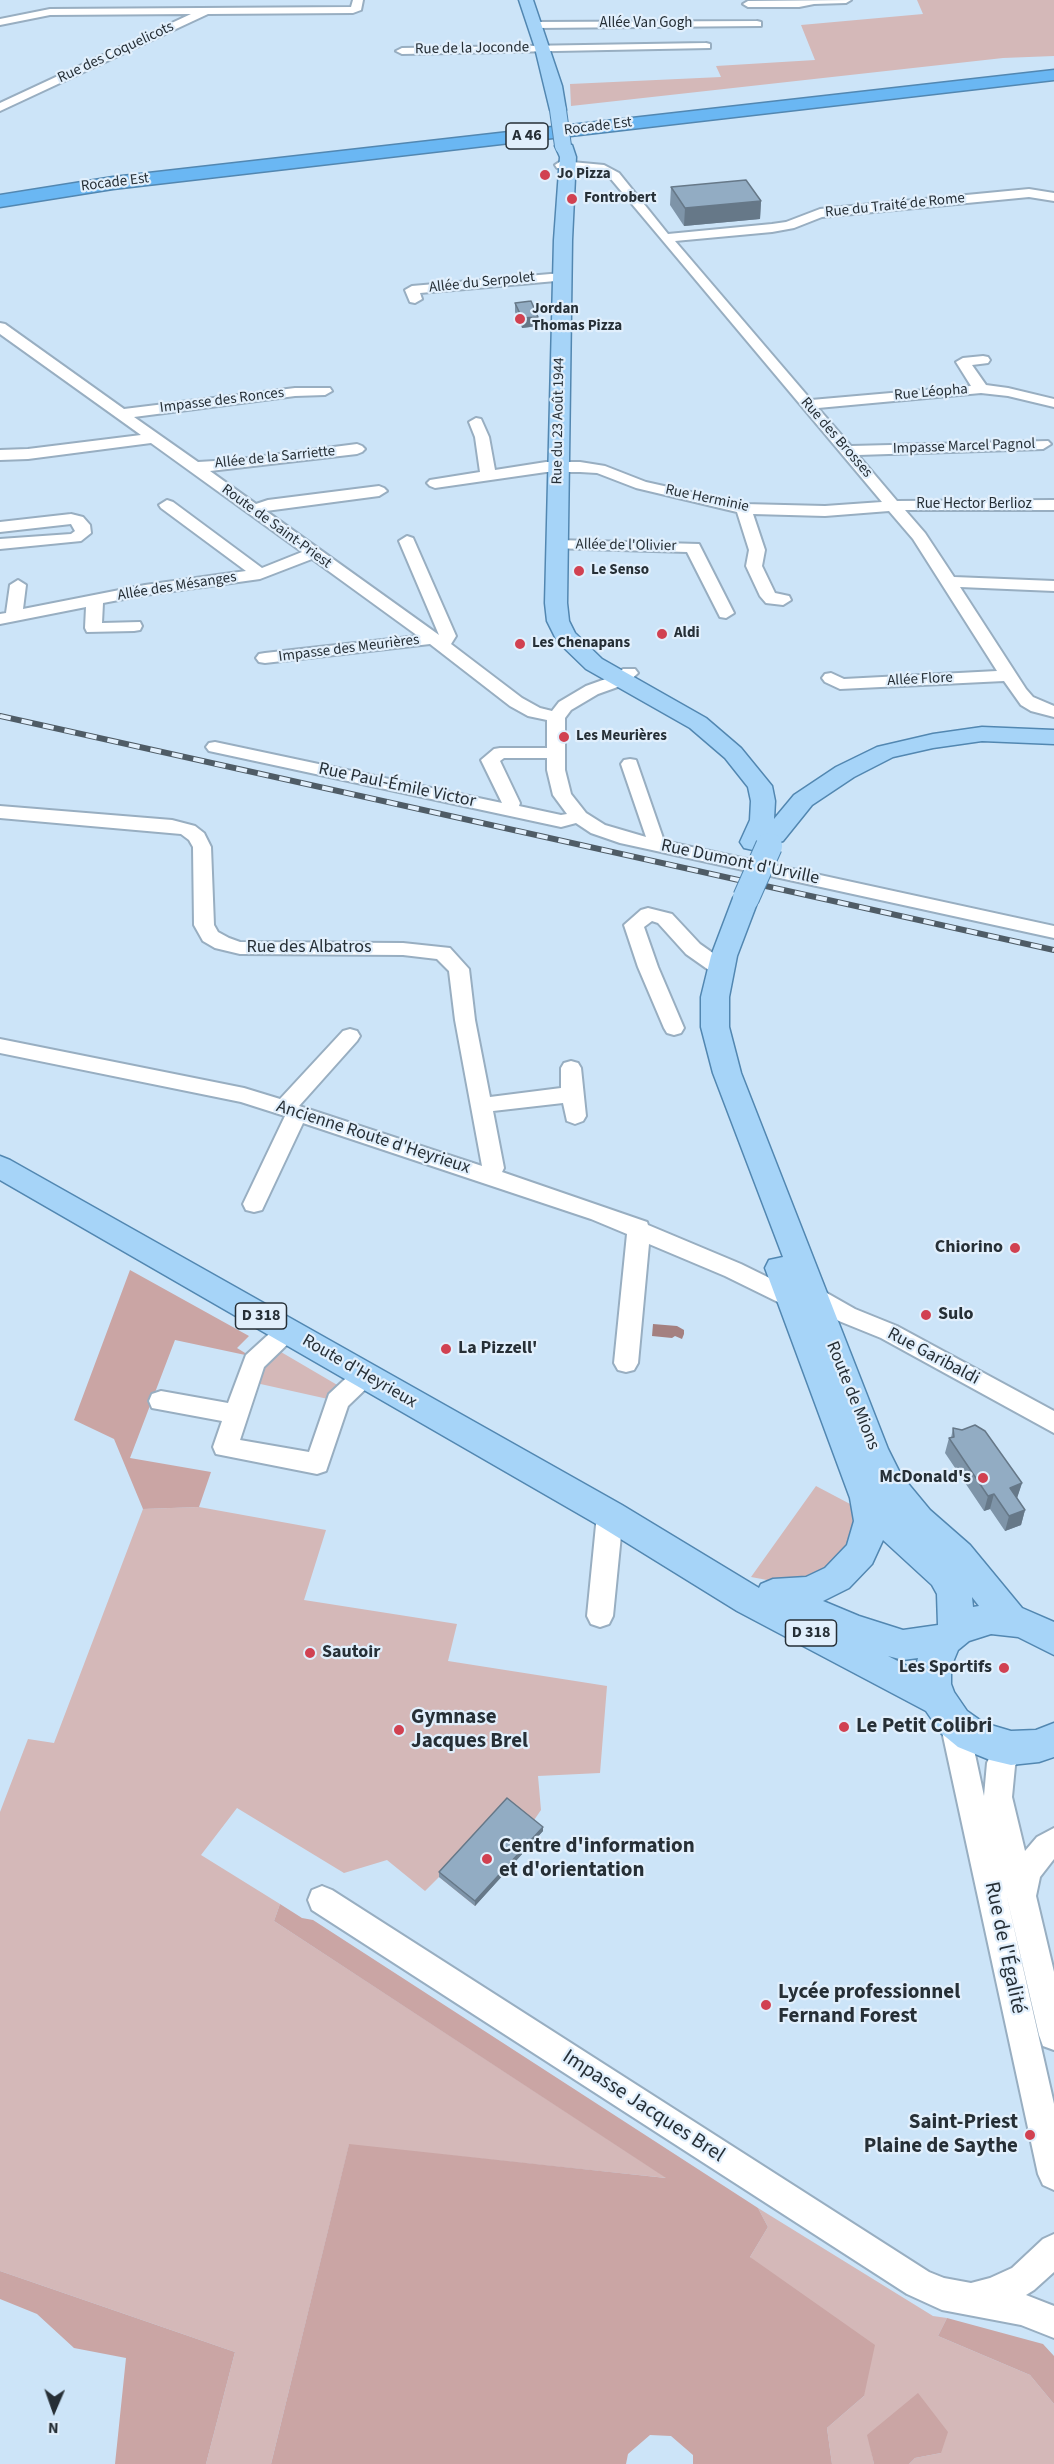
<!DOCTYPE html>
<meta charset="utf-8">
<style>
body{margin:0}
#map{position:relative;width:1054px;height:2464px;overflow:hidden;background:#cce4f8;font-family:"Source Sans 3",sans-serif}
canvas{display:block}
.north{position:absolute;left:24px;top:2380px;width:60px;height:60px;-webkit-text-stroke:4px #e1effc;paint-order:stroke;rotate:182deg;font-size:16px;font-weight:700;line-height:24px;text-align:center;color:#262f36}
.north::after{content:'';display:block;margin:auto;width:21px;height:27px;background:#262f36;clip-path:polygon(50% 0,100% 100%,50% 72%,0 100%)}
</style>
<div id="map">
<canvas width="1054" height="2464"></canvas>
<div class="north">N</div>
</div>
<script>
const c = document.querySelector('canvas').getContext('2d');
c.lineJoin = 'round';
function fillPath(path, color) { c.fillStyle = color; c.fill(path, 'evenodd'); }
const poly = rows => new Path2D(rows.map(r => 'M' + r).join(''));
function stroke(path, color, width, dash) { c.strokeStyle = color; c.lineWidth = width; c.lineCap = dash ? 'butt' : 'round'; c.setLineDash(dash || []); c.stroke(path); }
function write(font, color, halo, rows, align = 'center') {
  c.font = font + ' "Source Sans 3",sans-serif'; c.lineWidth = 4.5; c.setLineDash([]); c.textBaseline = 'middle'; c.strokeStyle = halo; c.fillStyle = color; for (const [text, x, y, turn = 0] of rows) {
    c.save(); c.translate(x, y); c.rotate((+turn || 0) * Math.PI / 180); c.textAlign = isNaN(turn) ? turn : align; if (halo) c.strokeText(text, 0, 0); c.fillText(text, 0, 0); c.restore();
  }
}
fillPath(poly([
 [917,0,1054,0,1054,56,1003,58,571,106,570,84,721,77,716,66,815,60,801,25,923,14],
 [281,1352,339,1386,328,1399,256,1383,260,1372],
 [816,1486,852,1505,857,1519,850,1547,820,1575,778,1582,751,1577],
 [199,1507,326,1530,304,1600,457,1624,448,1661,607,1686,600,1773,538,1776,541,1810,475,1906,439,1877,425,1891,387,1860,344,1873,237,1808,201,1855,280,1904,274,1921,667,2178,349,2145,271,2464,206,2464,235,2352,0,2271,0,1812,28,1739,54,1743,143,1509],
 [758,2208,933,2316,947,2318,938,2336,1030,2375,1054,2404,1054,2464,909,2464,915,2458,941,2453,868,2435,874,2464,832,2464,827,2428,864,2396,750,2257,768,2227]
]), '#d4b8b8');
fillPath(poly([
 [130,1270,249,1336,237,1348,250,1356,175,1340,130,1458,211,1472,199,1507,143,1509,114,1439,74,1420],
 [280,1904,302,1918,313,1920,758,2208,768,2227,750,2257,875,2345,864,2396,827,2428,832,2464,693,2464,693,2455,671,2436,650,2435,628,2454,626,2464,271,2464,349,2144,666,2178,274,1921],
 [0,2271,235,2352,206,2464,115,2464,126,2358,74,2348,37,2314,0,2299],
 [947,2318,1043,2344,1054,2356,1054,2404,1030,2375,938,2336],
 [918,2393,948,2432,941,2453,915,2458,909,2464,874,2464,867,2435]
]), '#caa5a4');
fillPath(poly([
 [653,1324,677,1326,684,1330,684,1334,682,1339,675,1336,672,1338,652,1336]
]), '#a48080');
const minor = poly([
 [353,0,363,0,361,10,353,13,208,14,0,111,0,103,191,14,50,15,0,25,0,19,50,9,351,7,353,0],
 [851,0,846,3,814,4,799,7,748,7,743,4,748,1,851,0],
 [757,21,761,22,761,26,535,28,529,25,535,22,757,21],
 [706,43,710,44,710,48,402,54,396,51,402,48,706,43],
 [561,161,604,165,619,173,668,234,772,224,786,222,820,209,1029,189,1054,193,1054,201,1029,197,822,217,794,228,772,232,675,241,811,400,971,386,956,362,963,358,983,356,988,357,990,360,988,363,972,365,986,385,1008,388,1054,399,1054,407,1008,396,981,393,818,408,851,446,1048,441,1051,444,1043,449,858,455,897,501,1054,500,1054,510,905,510,925,533,954,577,1054,581,1054,591,960,587,1026,689,1033,697,1054,706,1054,717,1031,711,1021,705,1004,681,840,689,825,682,822,678,825,674,831,673,844,679,997,671,913,539,889,511,825,516,753,514,765,550,762,566,775,593,789,596,791,600,783,605,766,603,760,596,746,566,749,550,737,512,636,488,597,473,580,472,546,472,435,488,430,486,427,483,430,480,480,472,475,437,469,422,476,418,481,419,489,437,495,470,546,462,580,462,605,466,646,482,744,504,825,506,882,502,611,179,601,172,557,168,555,165,561,161],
 [562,273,569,277,567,280,420,293,422,299,415,303,410,302,405,290,412,286,562,273],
 [0,323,5,324,124,409,295,388,330,388,332,391,325,395,295,396,134,417,198,462,232,460,357,444,362,446,365,449,362,452,357,454,210,471,256,504,268,500,379,486,384,488,387,491,379,496,266,511,439,635,399,541,407,536,413,538,456,636,451,644,522,698,540,708,552,711,559,702,586,686,614,676,623,669,635,669,638,673,626,684,598,694,571,710,565,718,565,770,571,794,586,813,605,825,646,837,621,764,624,760,630,759,636,760,664,841,1054,926,1054,938,620,843,591,833,576,823,561,827,209,751,206,747,209,743,215,742,502,803,481,760,494,749,500,748,547,748,547,720,528,716,510,706,430,644,265,663,259,662,256,658,259,654,265,653,418,636,312,559,260,579,145,595,103,603,102,623,140,622,142,626,140,630,134,631,87,632,85,628,86,607,0,624,0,614,6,613,10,585,18,580,26,585,23,609,145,585,246,571,161,508,159,505,167,500,173,502,262,568,302,552,151,443,28,459,0,460,0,450,28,449,141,435,0,334,0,323],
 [504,758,547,758,547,770,553,795,567,814,561,815,519,806,520,803,500,761,504,758],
 [71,514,83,517,90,525,91,533,81,541,0,549,0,539,71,534,75,531,71,524,0,532,0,522,71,514],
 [557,540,699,544,734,613,726,618,720,617,687,552,551,548,549,545,551,542,557,540],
 [0,806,172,820,195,826,204,833,211,847,214,925,218,932,229,938,240,942,403,943,450,948,469,969,475,1020,490,1097,561,1088,561,1068,564,1063,571,1061,578,1063,581,1068,586,1116,583,1121,575,1124,567,1121,563,1103,493,1111,504,1168,502,1172,647,1222,648,1225,741,1264,798,1292,802,1298,798,1304,790,1307,782,1304,725,1276,649,1244,638,1363,634,1370,626,1372,618,1370,614,1363,627,1234,591,1219,303,1123,262,1210,254,1212,246,1210,243,1204,285,1116,241,1102,0,1053,0,1039,244,1088,280,1099,343,1031,350,1029,357,1031,360,1036,357,1041,299,1106,482,1166,455,1020,449,971,437,959,403,955,240,954,215,948,203,941,194,925,193,847,189,840,181,834,0,818,0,806],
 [648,908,672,914,700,944,727,963,730,968,727,973,720,975,713,973,686,954,658,923,652,921,644,927,658,967,684,1028,681,1033,674,1035,667,1033,664,1028,638,967,624,925,641,910,648,908],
 [811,1284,855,1309,897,1326,1054,1411,1054,1433,881,1338,839,1321,803,1299,799,1293,803,1287,811,1284],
 [287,1322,295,1325,299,1331,295,1337,264,1367,240,1440,309,1452,329,1394,357,1368,365,1366,373,1368,377,1375,373,1382,348,1406,326,1471,317,1474,216,1454,213,1447,222,1421,152,1408,149,1401,152,1394,161,1391,228,1403,246,1355,279,1325,287,1322],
 [610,1505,619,1508,623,1515,613,1616,609,1624,600,1627,591,1624,587,1616,597,1515,601,1508,610,1505],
 [954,1710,964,1713,968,1722,984,1796,987,1763,991,1754,1001,1739,1011,1736,1021,1739,1025,1748,1015,1766,1012,1797,1025,1851,1037,1837,1054,1828,1054,1859,1040,1877,1036,1896,1054,1972,1054,2050,1043,2046,1039,2035,1006,1893,1054,2104,1054,2190,1043,2185,1038,2174,940,1722,944,1713,954,1710],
 [322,1886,332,1890,929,2272,944,2278,971,2283,990,2278,1012,2268,1043,2239,1054,2234,1054,2272,1034,2290,1026,2295,1054,2306,1054,2338,1021,2325,942,2310,907,2294,312,1910,308,1900,312,1890,322,1886]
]);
const major = poly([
 [519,0,533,0,562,86,566,110,564,113,552,113,550,110,535,48,519,0],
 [563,141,572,145,576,157,572,240,567,603,569,621,575,633,602,659,706,718,741,748,772,786,775,801,774,819,794,795,836,767,877,747,933,734,982,727,1054,730,1054,744,982,741,933,748,893,757,854,777,812,805,783,841,774,844,766,842,762,848,753,850,744,848,740,842,750,820,751,801,748,787,725,758,690,728,586,669,557,641,547,621,545,603,554,240,560,157,555,146,563,141],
 [746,890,755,892,759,898,737,956,729,997,729,1027,741,1073,888,1449,901,1475,930,1510,970,1545,1022,1608,1054,1622,1054,1655,1018,1637,991,1634,969,1641,958,1650,951,1667,951,1684,954,1692,967,1711,984,1723,1011,1731,1036,1730,1054,1723,1054,1757,1039,1762,1011,1765,990,1760,958,1747,941,1733,926,1711,737,1611,598,1525,0,1180,0,1156,10,1160,622,1505,759,1588,761,1584,773,1579,806,1577,825,1568,847,1545,854,1521,850,1498,765,1268,769,1260,783,1257,713,1073,701,1027,701,997,711,956,733,898,737,892,746,890],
 [883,1540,932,1585,937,1594,938,1625,903,1630,859,1616,823,1601,849,1588,872,1564,883,1540],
 [972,1597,979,1606,973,1607,972,1597],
 [888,1656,903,1660,918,1658,915,1670,888,1656]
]);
const highway = poly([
 [1054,70,1054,80,113,189,0,207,0,195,113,177,1054,70]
]);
stroke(minor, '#98aec1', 4);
stroke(major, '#5287b1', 3);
stroke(highway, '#5287b1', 3);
fillPath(minor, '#fff');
fillPath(major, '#a6d4f8');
fillPath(highway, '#6ab7f3');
const rail = poly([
 [0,716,1054,950]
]);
stroke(rail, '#4f5c66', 6);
stroke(rail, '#e1effc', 4, [11]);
const majorBridgeFar1 = poly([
 [558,110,563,146]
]);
const majorBridge = poly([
 [746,898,769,846]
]);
stroke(majorBridgeFar1, '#5287b1', 18, []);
stroke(majorBridge, '#5287b1', 28, []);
stroke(majorBridgeFar1, '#a6d4f8', 16);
stroke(majorBridge, '#a6d4f8', 26);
fillPath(poly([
 [671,187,761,201,760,219,684,226,670,205],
 [515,303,538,317,538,326,522,328,515,312],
 [953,1428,1022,1483,1017,1498,1025,1510,1021,1525,1005,1531,990,1509,984,1511,945,1453,949,1438,951,1438],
 [543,1827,543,1831,475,1906,439,1877,439,1872]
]), '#7e94a8');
fillPath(poly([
 [761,201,760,219,684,226,685,208],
 [538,317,538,326,522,328,522,318],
 [1022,1483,1017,1498,1010,1488],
 [994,1494,990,1509,984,1511,988,1496],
 [1025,1510,1021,1525,1005,1531,1009,1516],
 [543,1827,543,1831,475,1906,475,1901]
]), '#667888');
const building = poly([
 [746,180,761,201,685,208,671,187,746,180],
 [531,301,538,317,522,318,515,303,531,301],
 [975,1425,985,1431,1022,1483,1010,1488,1025,1510,1009,1516,994,1494,988,1496,949,1438,954,1437,953,1428,962,1430,975,1425],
 [507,1798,543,1827,475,1901,439,1872,507,1798]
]);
fillPath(building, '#92acc3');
stroke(building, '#667888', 1.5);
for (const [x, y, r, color] of [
 [545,175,6,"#d14151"],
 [572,199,6,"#d14151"],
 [520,319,6,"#d14151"],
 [579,571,6,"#d14151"],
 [662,634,6,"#d14151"],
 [520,644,6,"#d14151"],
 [564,737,6,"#d14151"],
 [1015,1248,6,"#d14151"],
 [926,1315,6,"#d14151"],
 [446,1349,6,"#d14151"],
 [983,1478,6,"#d14151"],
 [310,1653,6,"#d14151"],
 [1004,1668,6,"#d14151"],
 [844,1727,6,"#d14151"],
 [399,1730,6,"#d14151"],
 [487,1859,6,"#d14151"],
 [766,2005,6,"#d14151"],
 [1030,2135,6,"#d14151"]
]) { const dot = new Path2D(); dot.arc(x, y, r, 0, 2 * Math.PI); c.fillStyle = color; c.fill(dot); stroke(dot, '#e1effc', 2); }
write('15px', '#262f36', '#e1effc', [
 ["Allée Van Gogh",646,24],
 ["Rue de la Joconde",472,49,-1],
 ["Rue des Coquelicots",116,53,-25],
 ["Rocade Est",598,127,-7],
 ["Rocade Est",115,183,-7],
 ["Rue du Traité de Rome",895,206,-6],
 ["Allée du Serpolet",482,283,-6],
 ["Rue Léopha",931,393,-5],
 ["Impasse des Ronces",222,401,-7],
 ["Rue du 23 Août 1944",559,421,-89],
 ["Rue des Brosses",836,438,49],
 ["Impasse Marcel Pagnol",964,447,-2],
 ["Allée de la Sarriette",275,458,-6],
 ["Rue Herminie",707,499,12],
 ["Rue Hector Berlioz",974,505],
 ["Route de Saint-Priest",276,527,36],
 ["Allée de l'Olivier",626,546,1],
 ["Allée des Mésanges",177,587,-9],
 ["Impasse des Meurières",349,649,-7],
 ["Allée Flore",920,680,-3]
]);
write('bold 15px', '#262f36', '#e1effc', [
 ["Jo Pizza",557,175],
 ["Fontrobert",584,199],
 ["Jordan",532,310],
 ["Thomas Pizza",532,327],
 ["Le Senso",591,571],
 ["Aldi",674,634],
 ["Les Chenapans",532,644],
 ["Les Meurières",576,737]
], 'left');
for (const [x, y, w] of [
 [527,136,42],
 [261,1316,51],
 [811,1633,51]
]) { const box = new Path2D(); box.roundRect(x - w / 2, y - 13, w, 26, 4.5); c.fillStyle = '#e1effc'; c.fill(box); stroke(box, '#262f36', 1.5); }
write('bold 16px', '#262f36', null, [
 ["A 46",527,136],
 ["D 318",261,1316],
 ["D 318",811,1633]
]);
write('18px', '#262f36', '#e1effc', [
 ["Rue Paul-Émile Victor",397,786,12],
 ["Rue Dumont d'Urville",740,863,12],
 ["Rue des Albatros",309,948],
 ["Ancienne Route d'Heyrieux",373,1138,18],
 ["Rue Garibaldi",933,1357,28],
 ["Route d'Heyrieux",359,1372,30],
 ["Route de Mions",852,1396,68]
]);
write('bold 18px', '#262f36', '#e1effc', [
 ["Chiorino",1003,1248],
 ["Sulo",938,1315,"left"],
 ["La Pizzell'",458,1349,"left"],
 ["McDonald's",971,1478],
 ["Sautoir",322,1653,"left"],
 ["Les Sportifs",992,1668]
], 'right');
write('bold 21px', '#262f36', '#e1effc', [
 ["Gymnase",411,1718],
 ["Jacques Brel",411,1742],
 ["Le Petit Colibri",856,1727],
 ["Centre d'information",499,1847],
 ["et d'orientation",499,1871],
 ["Lycée professionnel",778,1993],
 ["Fernand Forest",778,2017],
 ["Saint-Priest",1018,2123,"right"],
 ["Plaine de Saythe",1018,2147,"right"]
], 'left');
write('21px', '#262f36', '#e1effc', [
 ["Rue de l'Égalité",1004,1948,78],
 ["Impasse Jacques Brel",643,2107,33]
]);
</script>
